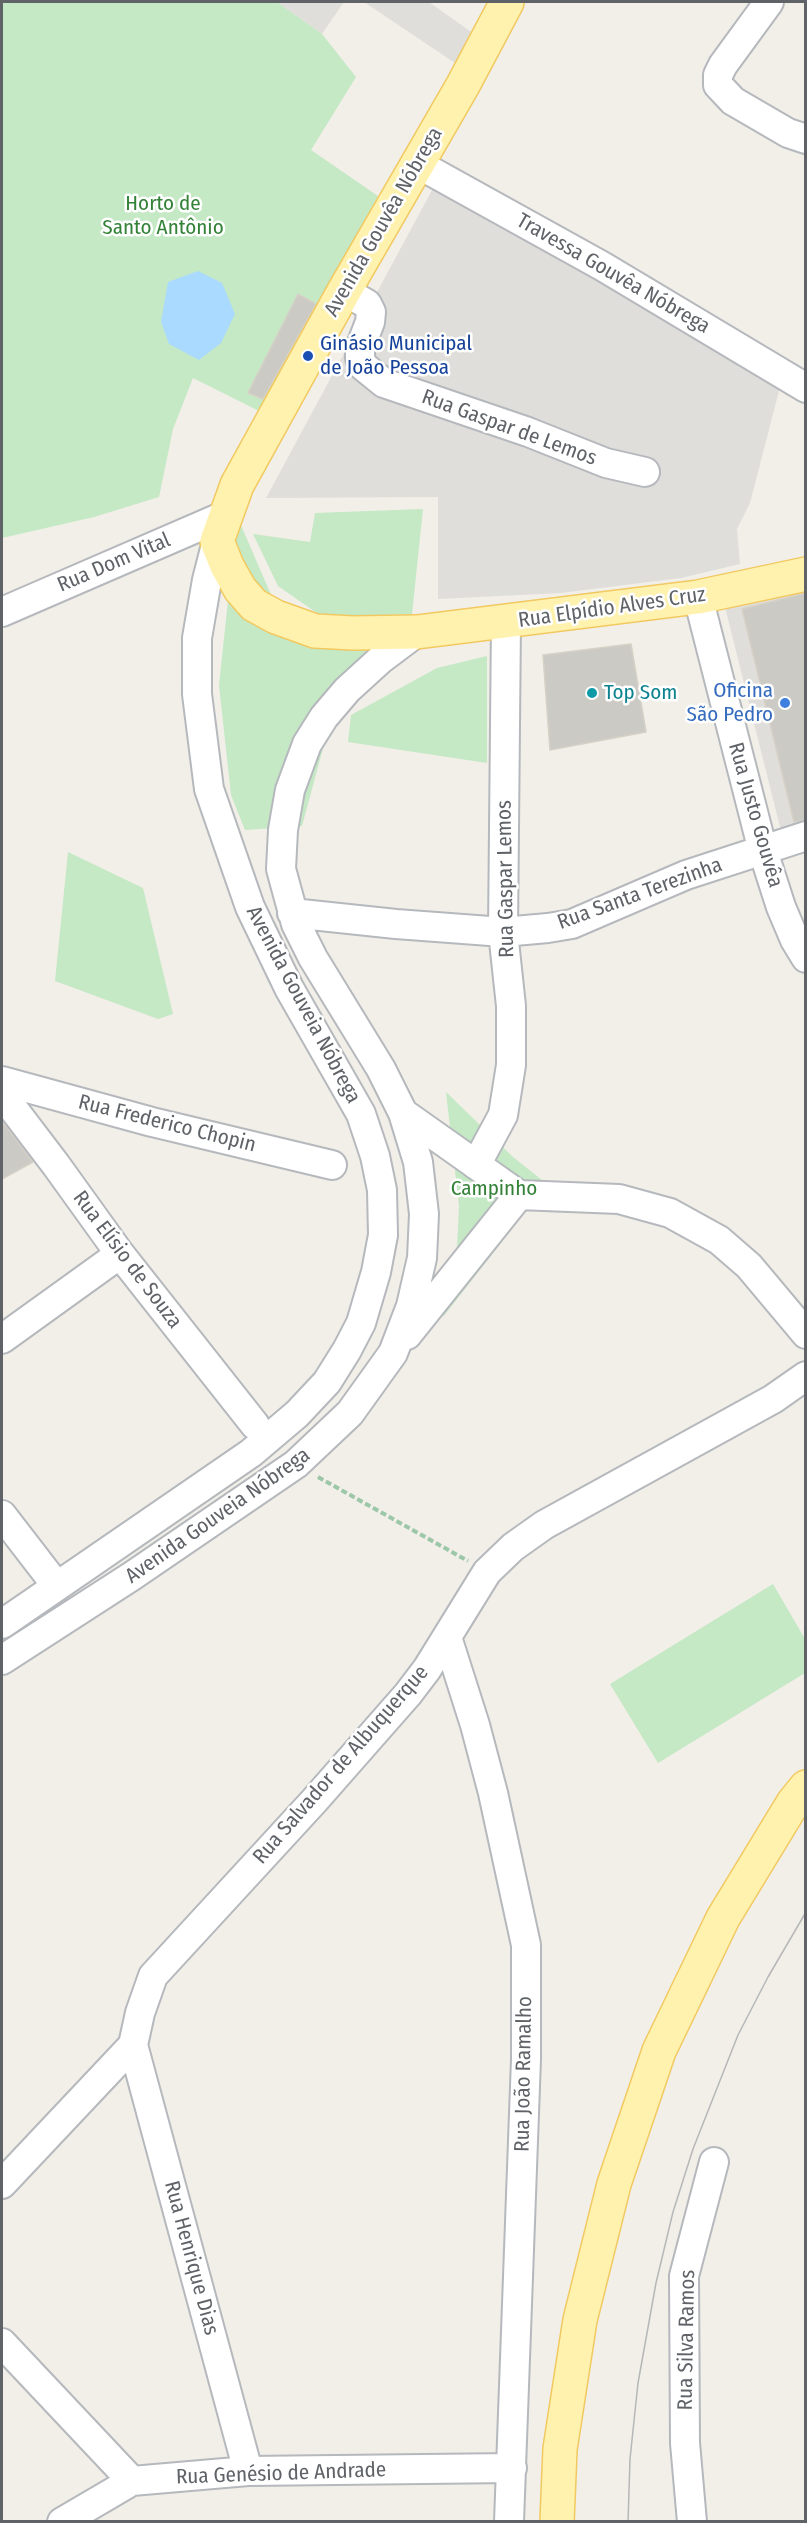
<!DOCTYPE html>
<meta charset="utf-8">
<style>
body{margin:0}
#map{position:relative;width:807px;height:2523px;overflow:hidden;background:#f1efe8;font-family:"Fira Sans Condensed",sans-serif}
canvas{display:block}
.frame{position:absolute;inset:0;border:3px solid #5f6368;pointer-events:none}
</style>
<div id="map">
<canvas width="807" height="2523"></canvas>
<div class="frame"></div>
</div>
<script>
const c = document.querySelector('canvas').getContext('2d');
c.lineJoin = 'round';
function fillPath(path, color) { c.fillStyle = color; c.fill(path, 'evenodd'); }
const poly = rows => new Path2D(rows.map(r => 'M' + r).join(''));
function stroke(path, color, width, dash) { c.strokeStyle = color; c.lineWidth = width; c.lineCap = dash ? 'butt' : 'round'; c.setLineDash(dash || []); c.stroke(path); }
function write(font, color, halo, rows, align = 'center') {
  c.font = font + ' "Fira Sans Condensed",sans-serif'; c.lineWidth = 5; c.setLineDash([]); c.textBaseline = 'middle'; c.strokeStyle = halo; c.fillStyle = color; for (const [text, x, y, turn = 0] of rows) {
    c.save(); c.translate(x, y); c.rotate((+turn || 0) * Math.PI / 180); c.textAlign = isNaN(turn) ? turn : align; if (halo) c.strokeText(text, 0, 0); c.fillText(text, 0, 0); c.restore();
  }
}
fillPath(poly([
 [277,2,344,2,322,34],
 [364,2,429,2,474,34,455,63],
 [445,166,787,360,750,503,737,529,740,564,681,578,561,593,438,599,438,497,266,498],
 [805,568,805,836,784,843,722,595]
]), '#e0deda');
fillPath(poly([
 [2,2,277,2,322,34,356,77,311,150,378,196,263,413,193,378,173,429,159,497,94,517,2,538],
 [423,509,412,614,324,618,278,586,253,534,310,542,315,513],
 [237,516,275,604,315,622,424,631,357,695,325,741,302,826,245,830,231,795,219,685],
 [487,656,487,763,348,742,351,715,437,668],
 [68,852,143,888,173,1014,158,1019,55,981],
 [446,1092,513,1157,547,1184,443,1317,457,1248,459,1206],
 [773,1584,805,1639,805,1673,658,1763,610,1684]
]), '#c5e8c5');
fillPath(poly([
 [198,271,222,283,235,314,221,343,199,360,169,344,161,322,168,282]
]), '#aadaff');
const building = poly([
 [298,294,316,304,263,399,248,393,298,294],
 [806,593,806,820,794,822,742,609,806,593],
 [631,644,646,732,550,750,543,655,631,644],
 [2,1121,33,1162,2,1179,2,1121]
]);
fillPath(building, '#cccac5');
stroke(building, '#d6d1c6', 1.5);
const minor = poly([
 [769,2,723,65,718,75,718,85,733,101,788,133,806,139],
 [418,164,602,266,806,388],
 [344,291,367,304,371,312,370,322,360,348,360,358,363,366,384,383,528,432,606,463,645,472],
 [698,597,763,851,781,907,795,940,806,958],
 [2,612,226,515],
 [292,913,396,924,503,932,548,928,572,924,686,875,806,836],
 [2,1081,152,1122,332,1165],
 [2,1094,56,1165,120,1254,255,1425],
 [403,1113,519,1195,619,1199,670,1213,719,1240,749,1266,806,1334],
 [476,1165,503,1115,511,1065,511,1006,503,932,506,622],
 [407,1335,519,1195],
 [2,1339,120,1254],
 [2,1515,56,1585],
 [2,1624,251,1453,297,1414,327,1382,347,1350,361,1323,376,1272,383,1235,382,1190,375,1156,361,1114,289,988,250,907,209,789,197,694,197,638,207,580,217,541],
 [447,1637,475,1725,493,1793,526,1945,526,2059,509,2522],
 [2,1660,132,1576,296,1464,350,1413,393,1353,411,1306,422,1258,424,1214,418,1162,403,1113,381,1069,313,958,296,924,281,869,283,830,290,790,307,744,324,717,347,690,381,659,417,632],
 [133,2045,248,2471],
 [2,2184,133,2045,140,2013,153,1976,314,1801,408,1694,427,1669,487,1572,513,1547,544,1525,773,1399,806,1376],
 [2,2343,132,2481],
 [62,2522,132,2481,248,2471,512,2468],
 [692,2522,685,2443,684,2276,714,2162]
]);
const major = poly([
 [507,2,463,85,344,291,237,485,217,541,227,566,240,589,254,605,276,617,315,631,353,633,417,632,698,597,806,574],
 [557,2522,560,2449,580,2320,614,2184,659,2051,723,1918,793,1803,806,1787]
]);
stroke(minor, '#b5b8bc', 32);
stroke(major, '#f2c960', 36);
stroke(poly([
 [318,1477,468,1561]
]), '#9cc7a9', 4, [6, 3]);
stroke(minor, '#fff', 28);
stroke(major, '#fff2af', 33);
stroke(poly([
 [628,2522,630,2459,638,2383,656,2283,673,2212,693,2149,738,2035,768,1977,806,1912]
]), '#b6b7b8', 1.5);
for (const [x, y, r, color] of [
 [308,356,6,"#1a4fb4"],
 [592,693,6,"#0f9aa8"],
 [785,703,6,"#3f7fe0"]
]) { const dot = new Path2D(); dot.arc(x, y, r, 0, 2 * Math.PI); c.fillStyle = color; c.fill(dot); stroke(dot, '#fff', 2); }
write('21px', '#348238', '#fff', [
 ["Horto de",163,204],
 ["Santo Antônio",163,228],
 ["Campinho",494,1189]
]);
write('21px', '#5f6368', '#fff', [
 ["Avenida Gouvêa Nóbrega",384,222,-60],
 ["Travessa Gouvêa Nóbrega",613,274,30],
 ["Rua Gaspar de Lemos",509,428,20],
 ["Rua Dom Vital",114,563,-23],
 ["Rua Elpídio Alves Cruz",612,608,-8],
 ["Rua Justo Gouvêa",755,815,74],
 ["Rua Gaspar Lemos",506,879,-91],
 ["Rua Santa Terezinha",640,894,-20],
 ["Avenida Gouveia Nóbrega",303,1005,62],
 ["Rua Frederico Chopin",167,1124,14],
 ["Rua Elísio de Souza",127,1260,53],
 ["Avenida Gouveia Nóbrega",218,1516,-35],
 ["Rua Salvador de Albuquerque",341,1765,-49],
 ["Rua João Ramalho",524,2074,-89],
 ["Rua Henrique Dias",191,2258,75],
 ["Rua Silva Ramos",687,2340,-89],
 ["Rua Genésio de Andrade",281,2474,-2]
]);
write('21px', '#164399', '#fff', [
 ["Ginásio Municipal",320,344],
 ["de João Pessoa",320,368]
], 'left');
write('21px', '#366cbe', '#fff', [
 ["Oficina",773,691],
 ["São Pedro",773,715]
], 'right');
write('21px', '#0d838f', '#fff', [
 ["Top Som",604,693]
], 'left');
</script>
